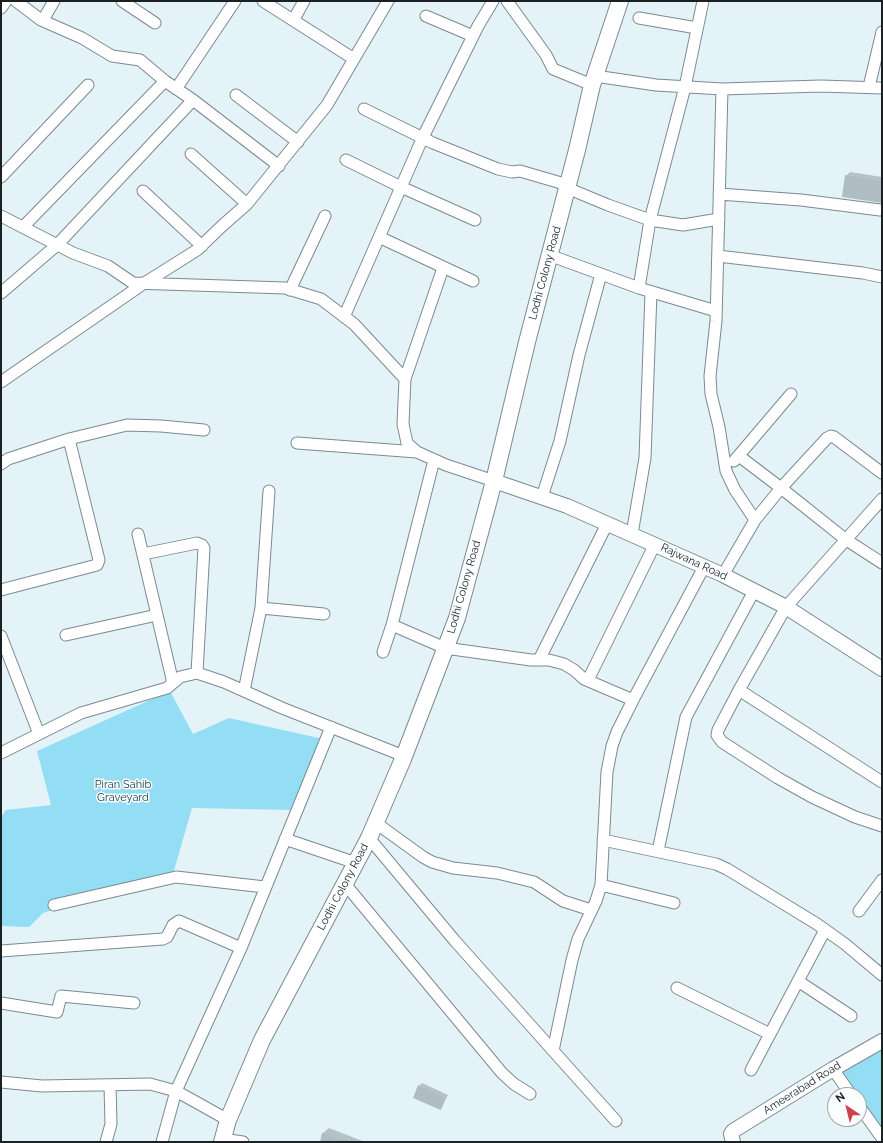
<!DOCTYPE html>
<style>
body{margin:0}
#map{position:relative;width:883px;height:1143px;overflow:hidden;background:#e3f3f8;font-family:Raleway,sans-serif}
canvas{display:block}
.frame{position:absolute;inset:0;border:2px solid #1b2123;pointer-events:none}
.north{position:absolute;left:827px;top:1087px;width:40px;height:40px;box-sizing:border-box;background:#fafeff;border:1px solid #a1a6a7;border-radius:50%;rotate:325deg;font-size:11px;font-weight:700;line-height:16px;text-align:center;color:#1b2123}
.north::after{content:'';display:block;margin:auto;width:14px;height:18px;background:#d1414b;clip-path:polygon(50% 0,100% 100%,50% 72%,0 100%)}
</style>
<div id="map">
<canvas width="883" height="1143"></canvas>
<div class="frame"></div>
<div class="north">N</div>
</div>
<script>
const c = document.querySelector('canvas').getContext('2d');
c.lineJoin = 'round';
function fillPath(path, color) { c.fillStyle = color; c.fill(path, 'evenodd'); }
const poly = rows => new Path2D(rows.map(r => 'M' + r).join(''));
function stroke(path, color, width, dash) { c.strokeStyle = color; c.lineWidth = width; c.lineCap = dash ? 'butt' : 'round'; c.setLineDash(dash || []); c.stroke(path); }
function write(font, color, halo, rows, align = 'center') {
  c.font = font + ' Raleway,sans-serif'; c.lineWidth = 3; c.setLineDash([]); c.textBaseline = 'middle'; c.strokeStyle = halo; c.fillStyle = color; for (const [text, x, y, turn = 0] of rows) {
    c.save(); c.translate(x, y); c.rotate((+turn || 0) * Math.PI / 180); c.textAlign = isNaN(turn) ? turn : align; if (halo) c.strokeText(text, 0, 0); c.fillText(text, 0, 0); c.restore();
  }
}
fillPath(poly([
 [170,691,193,734,229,718,323,739,294,810,192,808,173,874,43,913,29,927,1,926,1,817,6,810,51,805,37,751],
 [882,1043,882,1134,859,1101,859,1095,855,1095,837,1069]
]), '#93def4');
fillPath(poly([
 [850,172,882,177,882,203,846,176],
 [422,1083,448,1095,440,1109,419,1086],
 [329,1128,365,1142,321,1142,323,1133]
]), '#0003');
fillPath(poly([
 [845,175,882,181,882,203,842,197],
 [418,1085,446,1098,441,1110,413,1098],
 [322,1133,345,1141,345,1142,320,1142]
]), '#aebdc2');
const minor = poly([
 [16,1,41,20,82,38,112,56,140,60,165,81,193,100,279,166],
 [122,1,155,23],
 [263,1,354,59],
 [507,1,546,55,553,69,592,85],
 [1,8,6,1],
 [426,16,473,36],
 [639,18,697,28],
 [294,19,304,1],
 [43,20,54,1],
 [595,76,656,85,722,89,821,86,882,88],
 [869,87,882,32],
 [176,89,235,1],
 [722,89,716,321,710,376,711,394,719,427,726,471,735,490,755,520],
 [236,95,298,142],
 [364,109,433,143,498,169,512,172,520,171,568,185],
 [191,154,247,204],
 [346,160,401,187,475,220],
 [1,177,88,85],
 [567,188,608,205,650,220,683,225,719,219],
 [143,191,202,246],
 [719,194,801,200,880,210],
 [1,216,73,253,108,266,133,283,285,288,321,299,354,324,405,379,403,424,407,443,417,452,446,465,494,481],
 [23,227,165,81],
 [379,237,473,281],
 [549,255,639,288,716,311],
 [718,256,863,273,882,277],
 [639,288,650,220,685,87,703,1],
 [290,290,325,216],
 [1,293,57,245,193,100],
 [344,317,423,137,478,26,493,1],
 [405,379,443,268],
 [1,382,143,284,197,250,223,225,247,204,327,105,388,1],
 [297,443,417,452],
 [739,456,781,488,845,539,882,563],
 [734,461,791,394],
 [1,464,8,459,69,439,127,425,161,426,204,430],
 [542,497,560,441,579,355,601,274],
 [882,499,786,607,739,690,718,730,717,735,722,742,778,778,812,797,855,817,882,826],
 [138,534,173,683],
 [632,534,645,458,651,292],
 [143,554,197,543,202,545,204,548,197,673],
 [723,575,755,520,781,488,827,438,831,436,834,437,882,473],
 [1,590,97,565,99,560,69,439],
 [261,608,324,614],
 [392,625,445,648,531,660,549,660,564,664,574,670,584,679,633,700],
 [66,635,157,615],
 [1,636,39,734],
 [383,652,392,625,434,460],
 [539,660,607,524],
 [588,680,655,544],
 [739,690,882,782],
 [244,691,261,608,269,491],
 [1,753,81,713,167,688,180,677,197,673,224,682,282,708,404,756],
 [376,823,423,857,432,862,453,868,497,873,534,882,563,901,591,910],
 [369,838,455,941,616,1121],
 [285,839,356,863],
 [603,840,716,864,727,869,817,924,845,944,882,975],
 [658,851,686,717,754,591],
 [345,884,502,1073,514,1084,530,1094],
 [601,885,674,903],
 [54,905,176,877,265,887],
 [859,911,882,880],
 [1,951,163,939,167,937,173,925,179,921,241,948],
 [798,981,851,1016],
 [677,988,770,1034],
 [1,1003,57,1012,61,996,134,1003],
 [553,1051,572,960,578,939,596,901,601,885,607,772,612,746,617,732,633,700,704,567],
 [833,1069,851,1095],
 [751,1070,825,930],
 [1,1082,42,1086,150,1084,176,1091,228,1120],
 [859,1106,882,1138],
 [222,1139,243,1142],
 [106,1142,111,1124,110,1085],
 [162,1142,176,1091,241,948,331,727]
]);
const tertiary = poly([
 [494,481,567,506,723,575,786,607,882,669],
 [733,1142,731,1134,733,1131,833,1069,882,1041]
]);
const secondary = poly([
 [222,1142,228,1120,262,1040,369,838,403,759,457,618,494,481,527,342,577,150,592,85,620,1]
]);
stroke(minor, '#7c8a8f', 13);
stroke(tertiary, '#7c8a8f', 16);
stroke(secondary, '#7c8a8f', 18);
stroke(minor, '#fff', 11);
stroke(tertiary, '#fff', 14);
stroke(secondary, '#fff', 16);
write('11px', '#1b2123', '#fafeff', [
 ["Lodhi Colony Road",545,273,-75],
 ["Rajwana Road",694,562,25],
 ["Lodhi Colony Road",464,587,-74],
 ["Lodhi Colony Road",343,887,-62],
 ["Ameerabad Road",802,1088,-32]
]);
write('11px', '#0e3b46', '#fafeff', [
 ["Piran Sahib",123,785],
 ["Graveyard",123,798]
]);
</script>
